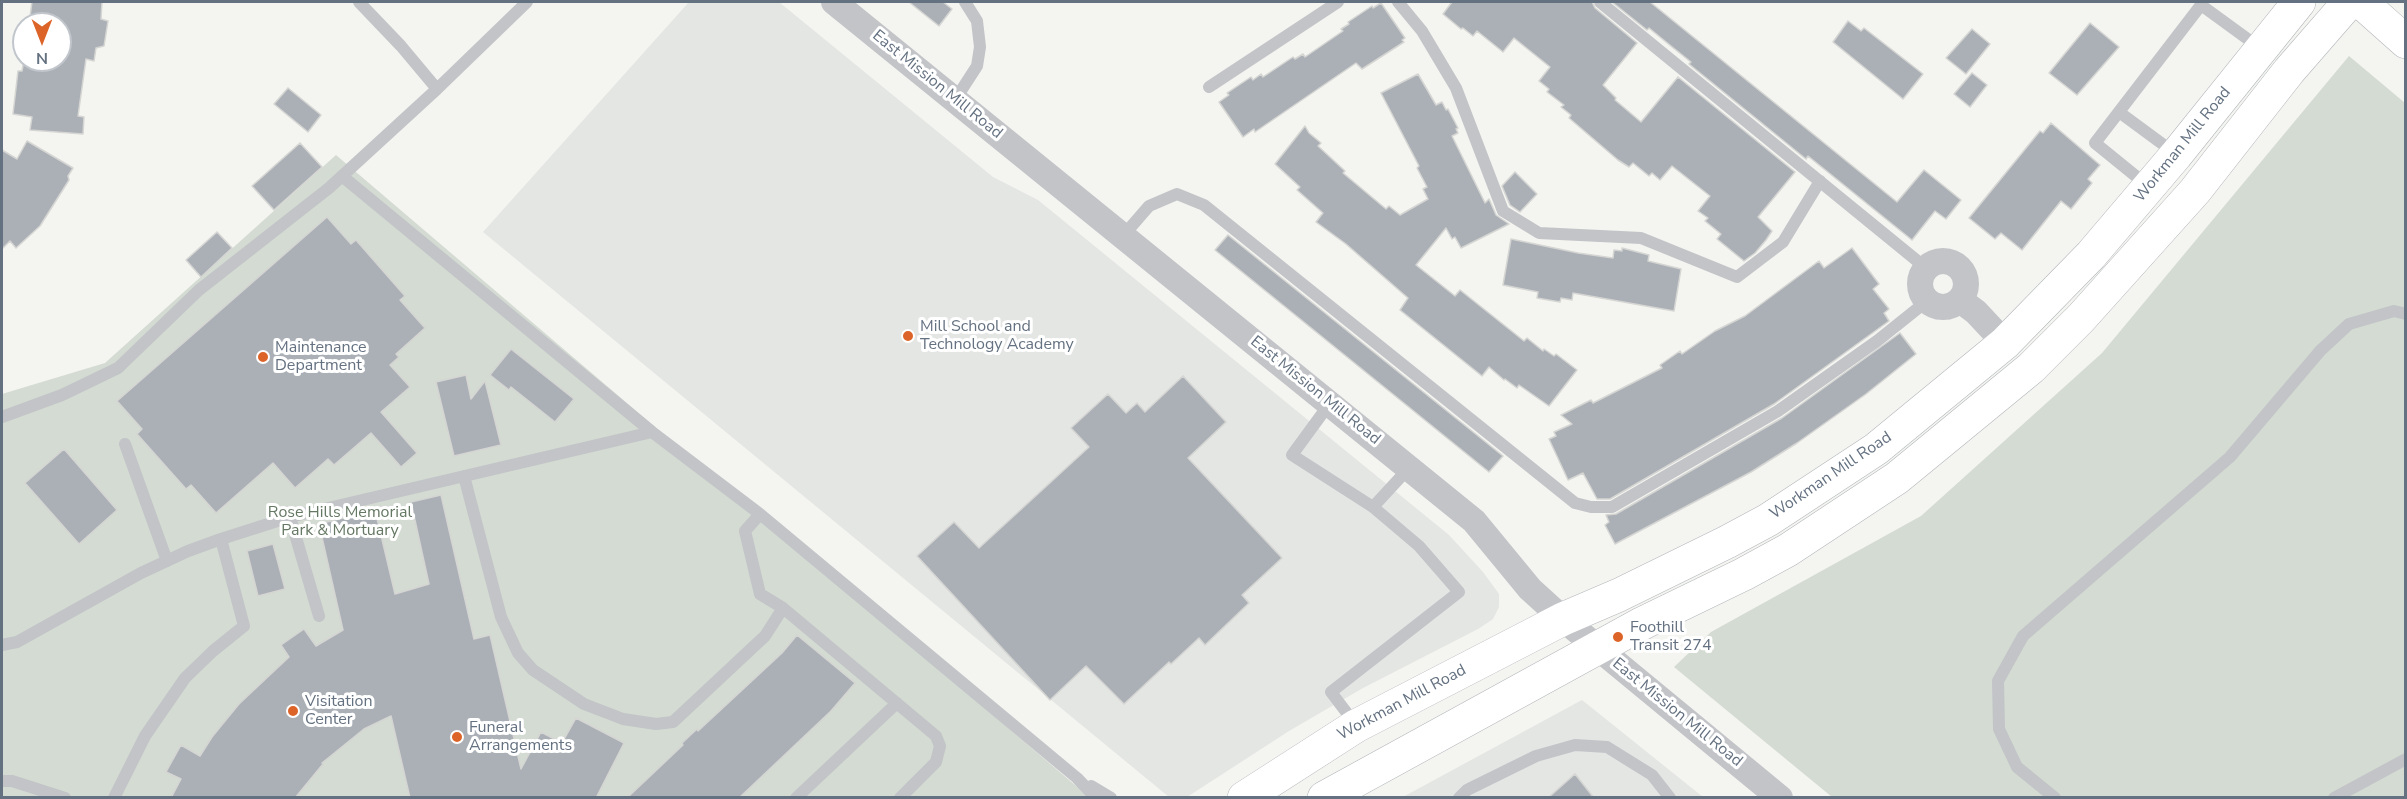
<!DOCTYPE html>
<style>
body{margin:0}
#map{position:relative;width:2407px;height:799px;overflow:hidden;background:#f4f4f0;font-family:"Nunito Sans",sans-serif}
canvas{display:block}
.frame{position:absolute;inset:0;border:3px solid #647180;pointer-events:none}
.north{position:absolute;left:12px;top:12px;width:60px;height:60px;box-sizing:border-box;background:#fff;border:2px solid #c1c6cc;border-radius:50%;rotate:180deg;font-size:16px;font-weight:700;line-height:24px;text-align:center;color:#647180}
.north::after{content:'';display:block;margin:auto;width:21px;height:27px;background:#dd6428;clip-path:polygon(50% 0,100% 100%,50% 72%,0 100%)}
</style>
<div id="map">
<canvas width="2407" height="799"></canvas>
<div class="frame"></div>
<div class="north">N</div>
</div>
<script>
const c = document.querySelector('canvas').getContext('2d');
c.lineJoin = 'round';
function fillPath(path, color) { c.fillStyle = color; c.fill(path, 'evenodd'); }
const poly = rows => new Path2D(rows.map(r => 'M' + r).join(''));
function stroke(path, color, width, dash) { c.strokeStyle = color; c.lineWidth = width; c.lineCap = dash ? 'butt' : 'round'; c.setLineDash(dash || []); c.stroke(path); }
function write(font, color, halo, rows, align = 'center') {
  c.font = font + ' "Nunito Sans",sans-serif'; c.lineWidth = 6; c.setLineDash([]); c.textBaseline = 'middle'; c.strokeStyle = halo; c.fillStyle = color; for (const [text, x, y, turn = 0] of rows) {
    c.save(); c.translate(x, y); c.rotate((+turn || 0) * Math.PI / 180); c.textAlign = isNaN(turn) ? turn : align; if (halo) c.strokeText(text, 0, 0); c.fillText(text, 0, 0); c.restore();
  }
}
fillPath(poly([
 [689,2,779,2,993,177,1038,200,1449,535,1483,572,1499,594,1499,607,1493,619,1478,629,1363,688,1289,731,1187,797,1169,797,483,232],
 [1582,700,1703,797,1401,798]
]), '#e4e6e4');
fillPath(poly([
 [2349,56,2405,103,2405,797,1832,797,1674,667,1711,632,1921,516,2102,353],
 [336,155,1089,797,2,798,2,394,105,363]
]), '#d4dbd2');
const building = poly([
 [32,2,102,2,101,19,108,21,104,46,96,48,94,61,86,59,78,116,84,117,83,134,30,130,32,117,13,114,18,71,22,71,24,60,60,60,60,24,29,24,32,2],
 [909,2,943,2,952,9,939,26,909,2],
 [1452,2,1592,2,1595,8,1637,43,1603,85,1616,98,1615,100,1641,122,1678,77,1795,172,1758,217,1772,231,1766,240,1755,253,1744,261,1717,239,1721,234,1705,221,1708,218,1698,211,1710,196,1672,166,1660,180,1652,173,1649,176,1633,163,1629,167,1618,160,1569,118,1571,115,1561,107,1564,105,1547,92,1549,89,1539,81,1550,67,1514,38,1503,52,1477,31,1473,36,1463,28,1461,29,1443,14,1452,2],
 [1612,2,1650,2,1897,202,1924,170,1961,200,1946,219,1935,211,1912,240,1808,156,1806,159,1689,64,1691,62,1671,46,1649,28,1647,30,1612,2],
 [1381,3,1405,38,1402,40,1404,42,1362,69,1356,63,1255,132,1254,129,1243,137,1219,102,1229,95,1227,93,1251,77,1253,80,1261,74,1263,77,1293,57,1295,59,1303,54,1305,57,1343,31,1341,29,1349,24,1348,22,1372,6,1373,8,1381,3],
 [1848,21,1861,31,1864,28,1923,74,1903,99,1833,42,1848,21],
 [2090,23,2119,47,2077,95,2049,73,2090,23],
 [1972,29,1990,44,1966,74,1946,58,1972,29],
 [1972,73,1987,85,1970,107,1954,94,1972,73],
 [1418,74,1436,105,1442,102,1446,110,1448,109,1458,128,1456,129,1458,133,1452,136,1485,203,1489,199,1496,215,1509,224,1461,248,1455,237,1452,239,1446,228,1416,265,1455,296,1460,290,1524,341,1527,338,1543,351,1544,349,1554,356,1556,354,1577,370,1549,406,1519,385,1517,388,1505,379,1504,380,1489,367,1482,376,1400,310,1408,298,1346,244,1316,222,1323,213,1297,190,1300,187,1275,164,1305,126,1309,133,1321,143,1318,146,1345,171,1343,173,1386,209,1389,206,1400,215,1428,199,1423,189,1427,187,1417,168,1419,166,1381,93,1418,74],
 [288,88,321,115,308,132,274,104,288,88],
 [2051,123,2100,165,2088,179,2092,183,2071,209,2061,201,2022,250,2001,233,1995,239,1969,218,2040,131,2043,133,2051,123],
 [27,141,73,168,68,176,69,180,40,226,16,248,10,241,2,249,2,150,17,159,27,141],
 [300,143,322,167,274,210,252,186,300,143],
 [1515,172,1537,194,1520,212,1510,205,1502,186,1515,172],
 [327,217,351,244,356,240,405,296,400,300,425,328,396,354,399,357,390,365,410,387,381,412,417,453,401,467,371,433,334,465,328,459,295,488,273,463,216,513,191,485,186,489,137,434,142,429,117,401,327,217],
 [217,232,232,248,201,277,186,260,217,232],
 [1228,235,1503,456,1489,472,1215,250,1228,235],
 [1511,239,1578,253,1613,258,1614,250,1622,251,1622,248,1649,255,1648,261,1681,269,1674,311,1573,293,1572,300,1561,298,1560,302,1537,298,1538,292,1503,285,1511,239],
 [1852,248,1879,284,1873,289,1889,309,1884,313,1889,321,1774,404,1610,499,1597,499,1583,473,1568,480,1549,439,1556,436,1554,432,1572,424,1561,415,1591,400,1593,403,1662,368,1660,365,1680,351,1682,354,1715,331,1745,316,1819,261,1824,268,1852,248],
 [1900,333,1916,354,1866,394,1797,443,1751,472,1615,544,1605,525,1609,522,1606,515,1616,514,1782,418,1900,333],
 [511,349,574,399,555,422,511,387,509,390,490,375,511,349],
 [466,375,471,399,485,381,501,445,454,456,436,382,466,375],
 [1183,376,1226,422,1188,458,1282,558,1242,595,1249,603,1205,645,1199,638,1171,664,1169,662,1124,704,1086,666,1050,700,917,556,954,522,979,548,1089,447,1071,428,1108,394,1126,413,1137,403,1145,412,1183,376],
 [64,449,117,510,79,544,25,483,64,449],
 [441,495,474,639,490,635,521,769,541,732,562,743,576,718,624,743,596,798,410,798,391,716,364,729,322,763,323,764,295,798,171,798,181,779,166,772,181,745,200,756,212,737,239,704,289,657,281,645,304,629,316,646,343,630,319,524,375,510,395,594,429,584,411,502,441,495],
 [273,544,285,589,258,596,247,551,273,544],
 [797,635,855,683,831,711,739,798,627,798,683,745,682,743,697,729,698,731,782,653,797,635],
 [1575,774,1594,798,1548,798,1575,774]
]);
fillPath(building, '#aab0b6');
stroke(building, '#d5d5d3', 1.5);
const secondary = poly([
 [2361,2,2406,42],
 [1244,798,1356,726,1563,619,1619,595,1727,542,1768,520,1876,449,2005,343,2091,255,2176,155,2299,2],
 [1324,798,1643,623,1744,574,1788,550,1897,478,2031,368,2081,318,2195,191,2289,71,2349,2]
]);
stroke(secondary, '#b2b6ba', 34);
stroke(poly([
 [359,2,401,46,437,89],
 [1398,2,1422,31,1456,88,1503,211,1539,233,1641,238,1737,277,1783,242,1820,181],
 [1600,2,1926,268],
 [1209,87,1338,2],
 [955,100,977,66,980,47,977,21,965,2],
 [2119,112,2176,154],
 [342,176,652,432,760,514,745,531,760,594,783,608,936,736,940,746,936,762,900,798],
 [2148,186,2095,143,2201,5,2260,48],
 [1123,236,1149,206,1177,194,1204,205,1575,503,1591,507,1612,507,1778,411,1877,341,1927,301],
 [1330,403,1292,455,1373,507,1419,546,1459,592,1331,692,1356,725],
 [2,417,62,395,118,368,199,290,329,188,437,89,527,2],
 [125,444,167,561],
 [464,476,501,617,518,653,533,670,584,704,623,719,656,724,673,722,765,636,783,608],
 [1373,507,1409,468],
 [760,514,1077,778,1096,798],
 [290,517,319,616],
 [2,645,17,642,141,573,188,551,221,539,290,517,652,432],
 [2,781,12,781,65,798],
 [1091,786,1111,798],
 [114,798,145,736,185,678,213,651,244,626,221,539],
 [796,798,897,703],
 [1459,798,1467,790,1536,756,1575,745,1607,747,1652,775,1670,798],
 [2055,798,2017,767,1999,729,1998,681,2023,636,2230,457,2320,351,2349,324,2394,311,2406,314],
 [2334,798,2406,759]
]), '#c2c4c8', 12);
stroke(poly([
 [834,2,1474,521,1530,589,1563,619,1780,798],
 '1920 284a23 23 0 1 1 46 0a23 23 0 1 1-46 0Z',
 [1960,300,1976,312,2005,343]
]), '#c2c4c8', 26);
stroke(secondary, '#fff', 33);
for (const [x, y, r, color] of [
 [908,336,6,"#dd6428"],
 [263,357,6,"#dd6428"],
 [1618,637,6,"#dd6428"],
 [293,711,6,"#dd6428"],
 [457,737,6,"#dd6428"]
]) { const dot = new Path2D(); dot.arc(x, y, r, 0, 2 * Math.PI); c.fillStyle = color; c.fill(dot); stroke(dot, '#fff', 2); }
write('16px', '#647180', '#fff', [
 ["East Mission Mill Road",937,85,39],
 ["Workman Mill Road",2183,145,-51],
 ["East Mission Mill Road",1315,391,39],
 ["Workman Mill Road",1831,476,-34],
 ["Workman Mill Road",1402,703,-28],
 ["East Mission Mill Road",1677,713,39]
]);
write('16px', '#647180', '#fff', [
 ["Mill School and",920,327],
 ["Technology Academy",920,345],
 ["Maintenance",275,348],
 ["Department",275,366],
 ["Foothill",1630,628],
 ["Transit 274",1630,646],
 ["Visitation",305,702],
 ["Center",305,720],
 ["Funeral",469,728],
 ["Arrangements",469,746]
], 'left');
write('16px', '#657863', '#fff', [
 ["Rose Hills Memorial",340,513],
 ["Park & Mortuary",340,531]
]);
</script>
